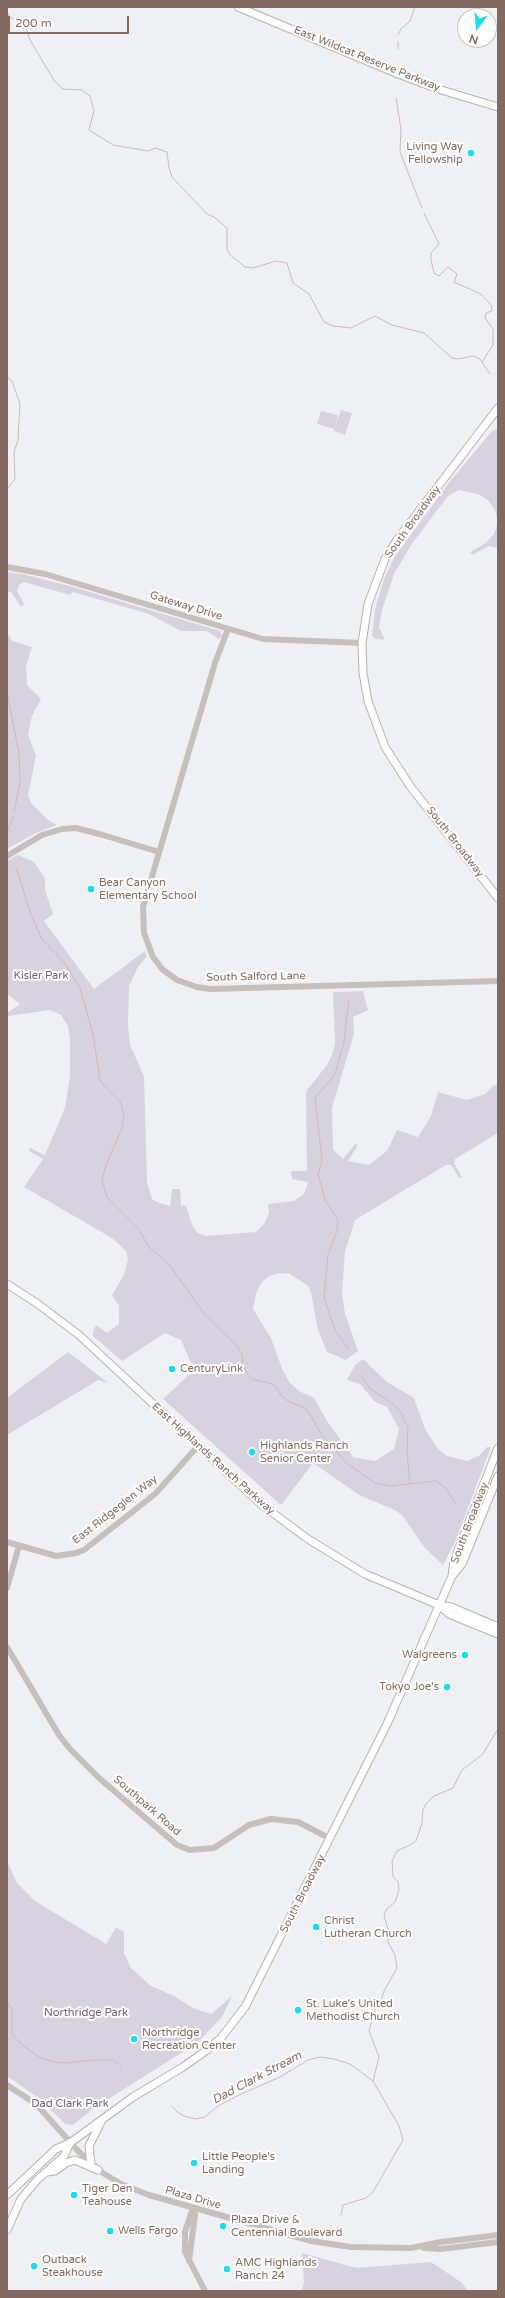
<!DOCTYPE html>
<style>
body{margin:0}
#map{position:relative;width:505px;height:2298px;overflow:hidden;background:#eff0f4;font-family:"Varela Round",sans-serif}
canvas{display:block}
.frame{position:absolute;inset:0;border:8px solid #836a60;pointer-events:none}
.north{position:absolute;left:457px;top:8px;width:40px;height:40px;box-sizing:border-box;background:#fff;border:1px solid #cdc3bf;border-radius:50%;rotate:196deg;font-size:11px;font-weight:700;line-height:16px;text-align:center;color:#836a60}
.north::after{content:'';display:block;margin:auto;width:14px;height:18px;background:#12e0f0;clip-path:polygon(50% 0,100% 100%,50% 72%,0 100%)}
.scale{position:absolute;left:8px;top:16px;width:121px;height:18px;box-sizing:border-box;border:2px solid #836a60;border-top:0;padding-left:5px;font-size:12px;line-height:14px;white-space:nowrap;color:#836a60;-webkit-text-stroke:3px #fff;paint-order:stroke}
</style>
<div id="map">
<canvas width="505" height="2298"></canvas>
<div class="frame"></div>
<div class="north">N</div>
<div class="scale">200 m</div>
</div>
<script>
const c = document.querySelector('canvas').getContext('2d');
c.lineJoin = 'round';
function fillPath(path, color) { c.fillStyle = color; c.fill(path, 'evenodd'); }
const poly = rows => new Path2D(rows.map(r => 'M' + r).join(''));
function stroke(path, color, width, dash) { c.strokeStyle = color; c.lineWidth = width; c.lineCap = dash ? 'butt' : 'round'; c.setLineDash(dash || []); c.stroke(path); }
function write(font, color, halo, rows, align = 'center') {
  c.font = font + ' "Varela Round",sans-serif'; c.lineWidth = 4; c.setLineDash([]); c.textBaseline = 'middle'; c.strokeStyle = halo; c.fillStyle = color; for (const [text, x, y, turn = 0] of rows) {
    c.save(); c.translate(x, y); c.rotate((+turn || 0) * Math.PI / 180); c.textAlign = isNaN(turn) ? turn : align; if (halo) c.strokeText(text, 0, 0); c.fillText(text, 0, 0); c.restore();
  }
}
fillPath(poly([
 [341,410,352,413,345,435,334,431],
 [321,411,338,415,335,429,317,424],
 [498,429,498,548,489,546,472,555,470,552,486,543,494,534,498,522,495,510,488,500,478,494,459,490,448,496,411,545,394,574,382,610,379,627,385,640,376,639,372,636,375,609,385,576,395,556,448,484,492,431],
 [7,572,23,574,73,587,220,631,222,636,219,639,207,631,181,631,149,614,73,592,70,595,24,582,19,585,17,591,24,604,21,607,12,593,7,591],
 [7,633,12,641,32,647,26,666,27,685,41,699,32,716,28,734,36,756,28,795,31,803,48,820,57,825,38,832,7,849],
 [18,855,34,862,45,878,45,890,53,914,44,921,94,989,145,951,147,956,138,967,129,986,128,1025,130,1045,144,1076,147,1182,152,1199,159,1203,170,1206,172,1189,180,1189,181,1205,186,1206,193,1227,198,1233,206,1236,256,1232,264,1224,269,1213,268,1204,294,1201,304,1194,308,1182,292,1179,291,1171,307,1171,306,1096,307,1090,327,1065,332,1055,335,1043,333,992,363,991,368,1010,353,1017,354,1034,332,1108,333,1150,343,1159,355,1144,358,1145,348,1161,369,1165,387,1151,397,1130,418,1137,431,1116,438,1092,467,1100,485,1094,494,1085,497,1085,498,1071,498,1133,455,1159,454,1163,462,1177,459,1178,451,1165,446,1165,355,1220,345,1252,342,1292,345,1314,358,1351,346,1360,327,1352,318,1330,311,1293,308,1286,290,1274,280,1273,269,1276,262,1282,256,1293,253,1309,271,1338,283,1371,290,1383,299,1391,314,1398,327,1421,353,1457,375,1461,394,1449,399,1429,387,1407,374,1401,360,1384,347,1380,355,1365,363,1359,387,1382,414,1398,425,1429,438,1449,447,1456,467,1461,479,1456,487,1447,491,1447,456,1540,443,1565,424,1547,403,1516,395,1510,361,1496,313,1463,281,1505,163,1399,194,1370,181,1340,165,1333,122,1361,93,1336,93,1331,96,1325,107,1333,119,1324,119,1306,112,1295,124,1275,128,1259,126,1251,112,1238,24,1187,43,1159,29,1151,30,1148,45,1155,65,1108,70,1076,70,1039,68,1026,61,1015,50,1010,8,1016,7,1013,20,1004,7,994,7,861],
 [68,1352,108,1383,98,1380,7,1435,7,1398],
 [7,1861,17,1883,35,1901,106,1944,116,1927,124,1932,124,1953,131,1968,151,1986,174,1996,193,2008,211,2014,232,1996,222,2017,197,2043,94,2108,73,2125,65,2124,40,2099,7,2076],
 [302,2253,357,2268,431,2262,461,2282,468,2291,302,2291,304,2282]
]), '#d7d3de');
stroke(poly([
 [7,11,9,16,26,28,30,40,55,82,63,89,82,90,90,96,94,111,89,130,113,145,148,151,155,148,167,152,169,168,172,177,207,214,214,217,227,228,227,249,230,255,238,261,245,267,253,268,276,261,287,263,293,283,309,294,324,322,333,326,351,328,375,316,392,325,424,333,452,358,458,359,473,356,480,359,490,374],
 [398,35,401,29,410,21,415,7],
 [398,49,398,42],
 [396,98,401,129,400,152,422,208],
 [424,213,439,244,431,253,431,260,434,273,439,276,448,267,457,274,454,282,481,294,491,305,492,311,486,313,485,318,493,329,493,345,482,362],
 [7,377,12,381,20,404,18,440,14,452,15,479,7,489],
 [7,692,19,754,20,783,14,812],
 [7,833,13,816],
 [16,867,30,912,42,939,64,962,80,988,93,1034,100,1080,104,1086,121,1103,124,1115,122,1128,106,1165,102,1180,107,1197,138,1228,149,1247,168,1263,206,1316,236,1345,242,1354,243,1366,248,1375,254,1380,270,1383,276,1386,280,1394,286,1400,307,1409,320,1432,346,1463,375,1483,391,1486,436,1481,446,1488,455,1503],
 [349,999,344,1042,335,1074,315,1098,322,1160,318,1174,325,1200,338,1220,337,1231,328,1254,324,1298,335,1330,349,1350],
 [361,1375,370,1389,388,1400,401,1412,408,1428,407,1453,410,1483],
 [7,2002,12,2010,12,2034,22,2045,39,2057,54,2062,67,2063,94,2060,114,2060,122,2067],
 [172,2106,177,2112,184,2116,195,2119,205,2117,218,2106,239,2095,280,2077,308,2060,320,2057,334,2059,350,2064,373,2081],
 [341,2215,343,2205,366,2198,373,2192,403,2140,399,2126,373,2081,379,2057,369,2031,375,2009,380,2004,384,1991,397,1968,395,1955,388,1942,389,1933,384,1915,386,1910,395,1902,399,1890,398,1882,393,1877,392,1861,397,1851,412,1844,416,1841,422,1823,423,1809,426,1804,434,1796,453,1788,462,1770,482,1755,498,1729]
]), '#cbbab9', 1);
const major = poly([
 [238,7,396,73,438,89,498,107],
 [498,408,397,540,385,559,368,604,362,643,363,673,368,701,385,747,410,786,498,898],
 [7,1284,38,1304,79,1335,262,1505,308,1539,365,1574,439,1605,451,1607,498,1627],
 [452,1576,462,1564,498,1476],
 [439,1605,449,1614,498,1634],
 [91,2164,89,2146,101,2122],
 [47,2172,55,2171,66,2163,75,2160,98,2170],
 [7,2195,56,2149,70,2143,133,2097,183,2067,207,2050,221,2038,245,2007,387,1724,452,1576,454,1561,498,1448],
 [7,2230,21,2199,37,2180,64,2156,70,2143]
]);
stroke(major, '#b8b1ae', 9);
stroke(poly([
 [7,567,45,574,263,639,362,643],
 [228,629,215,663,143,907,144,933,153,957,162,969,177,980,197,987,210,989,498,981],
 [7,856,42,835,62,829,76,828,103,835,159,852],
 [7,1542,56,1556,76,1553,84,1550,155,1494,198,1446],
 [7,1588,19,1546],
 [7,1647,59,1735,70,1749,99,1778,177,1845,190,1850,214,1848,249,1825,271,1819,298,1822,331,1839],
 [7,2085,36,2104,79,2152,103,2173,121,2184,149,2195,311,2241,351,2247,411,2248,441,2242,498,2235],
 [193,2208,185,2232,185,2252,205,2291],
 [424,2248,441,2249,498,2242],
 [189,2261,195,2215,193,2208]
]), '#c6c0bd', 6);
stroke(major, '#fff', 7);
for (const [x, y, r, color] of [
 [471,153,4,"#12e0f0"],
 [91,889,4,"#12e0f0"],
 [172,1369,4,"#12e0f0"],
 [252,1452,4,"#12e0f0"],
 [465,1655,4,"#12e0f0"],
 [447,1687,4,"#12e0f0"],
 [316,1927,4,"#12e0f0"],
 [298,2010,4,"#12e0f0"],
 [134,2039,4,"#12e0f0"],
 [194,2163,4,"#12e0f0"],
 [74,2195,4,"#12e0f0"],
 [223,2226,4,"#12e0f0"],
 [110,2231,4,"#12e0f0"],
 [34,2266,4,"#12e0f0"],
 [227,2269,4,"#12e0f0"]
]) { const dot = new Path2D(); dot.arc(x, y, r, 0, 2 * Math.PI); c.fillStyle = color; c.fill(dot); stroke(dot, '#fff', 1.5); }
write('11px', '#836a60', '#fff', [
 ["East Wildcat Reserve Parkway",367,59,22],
 ["South Broadway",413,522,-54],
 ["Gateway Drive",186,606,17],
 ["South Broadway",455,842,52],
 ["South Salford Lane",256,977,-1],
 ["East Highlands Ranch Parkway",213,1459,42],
 ["East Ridgeglen Way",115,1510,-38],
 ["South Broadway",470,1523,-69],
 ["Southpark Road",147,1806,41],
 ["South Broadway",303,1894,-63],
 ["Plaza Drive",193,2198,16]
]);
write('11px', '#836a60', '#fff', [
 ["Living Way",463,147,"right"],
 ["Fellowship",463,160,"right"],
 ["Bear Canyon",99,883],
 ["Elementary School",99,896],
 ["CenturyLink",180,1369],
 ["Highlands Ranch",260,1446],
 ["Senior Center",260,1459],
 ["Walgreens",457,1655,"right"],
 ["Tokyo Joe's",439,1687,"right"],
 ["Christ",324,1921],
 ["Lutheran Church",324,1934],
 ["St. Luke's United",306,2004],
 ["Methodist Church",306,2017],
 ["Northridge",142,2033],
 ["Recreation Center",142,2046],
 ["Little People's",202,2157],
 ["Landing",202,2170],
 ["Tiger Den",82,2189],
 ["Teahouse",82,2202],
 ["Plaza Drive &",231,2220],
 ["Centennial Boulevard",231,2233],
 ["Wells Fargo",118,2231],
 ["Outback",42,2260],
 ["Steakhouse",42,2273],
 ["AMC Highlands",235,2263],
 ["Ranch 24",235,2276]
], 'left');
write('11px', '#706079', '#fff', [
 ["Kisler Park",41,976],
 ["Northridge Park",86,2013],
 ["Dad Clark Park",70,2104]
]);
write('italic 12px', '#8f6965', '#fff', [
 ["Dad Clark Stream",257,2078,-28]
]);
</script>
